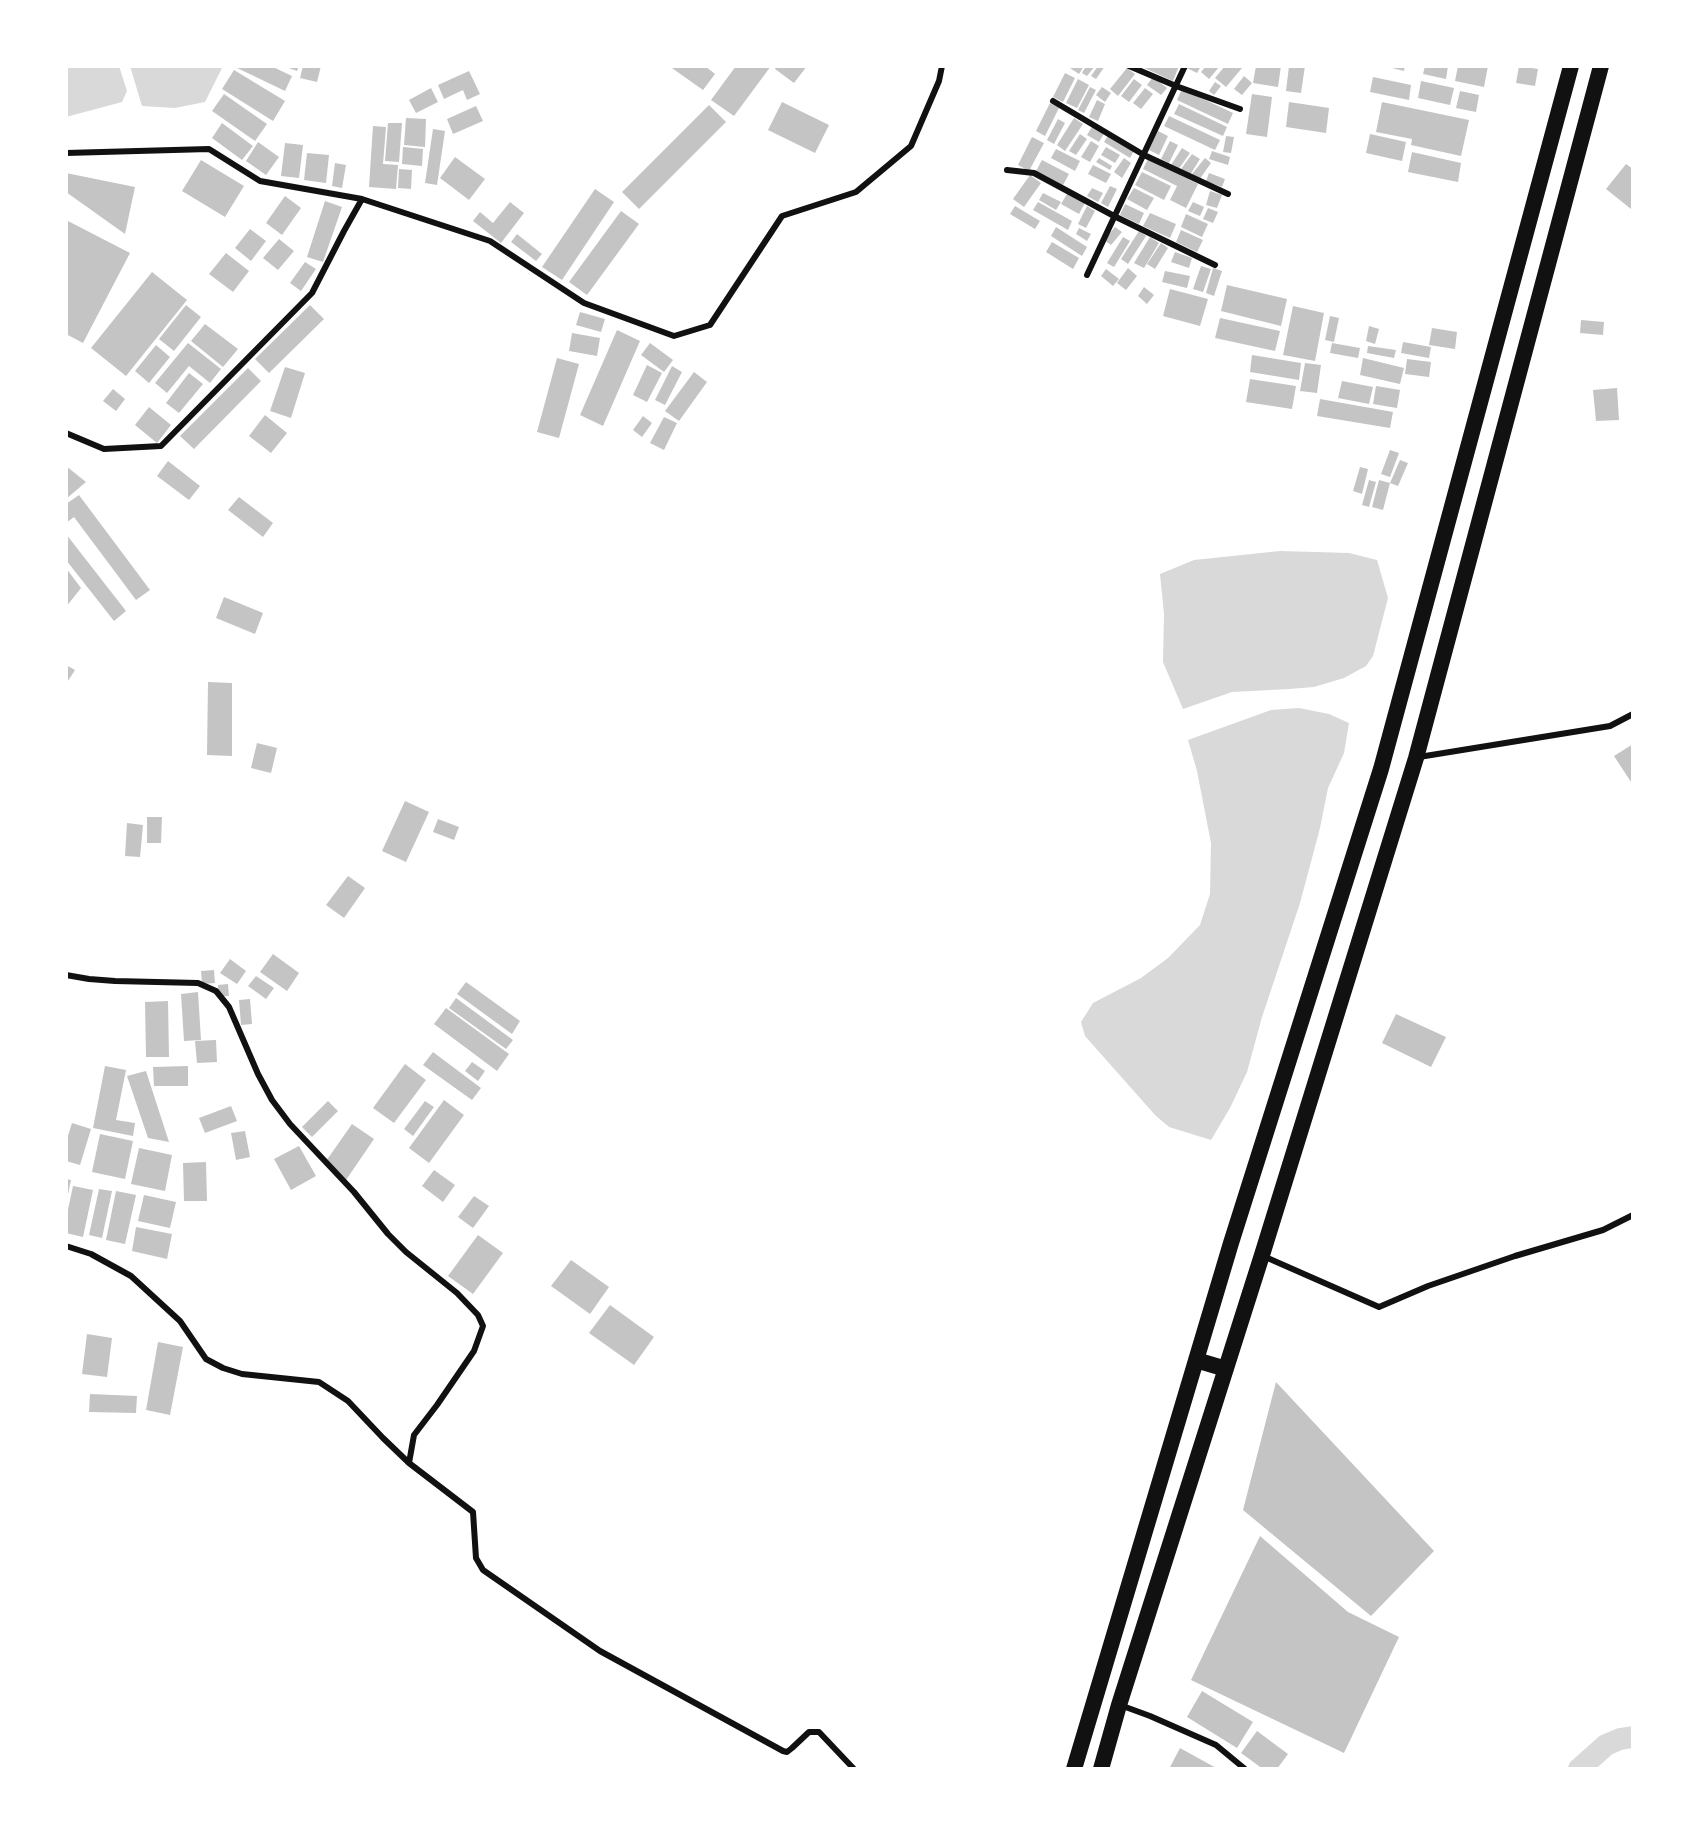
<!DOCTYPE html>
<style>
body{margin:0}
#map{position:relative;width:1699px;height:1835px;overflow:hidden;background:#fff;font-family:Arial,sans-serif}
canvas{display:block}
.frame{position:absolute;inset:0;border:68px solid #fff;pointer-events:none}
</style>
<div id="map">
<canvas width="1699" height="1835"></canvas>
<div class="frame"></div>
</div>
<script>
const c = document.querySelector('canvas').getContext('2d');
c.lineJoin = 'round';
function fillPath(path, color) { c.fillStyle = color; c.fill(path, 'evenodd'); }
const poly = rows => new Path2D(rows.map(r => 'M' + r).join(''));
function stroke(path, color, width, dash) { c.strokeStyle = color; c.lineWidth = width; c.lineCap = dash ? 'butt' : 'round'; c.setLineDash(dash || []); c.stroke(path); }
fillPath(poly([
 [66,66,119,66,127,91,122,102,66,117],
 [130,66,223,66,205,102,175,108,142,106],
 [1280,551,1349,553,1377,560,1388,598,1373,656,1366,666,1344,678,1314,687,1289,689,1232,692,1183,709,1163,662,1164,614,1160,574,1194,560],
 [1299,708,1329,714,1349,723,1344,753,1328,788,1320,828,1300,903,1262,1017,1247,1072,1230,1108,1211,1140,1169,1127,1155,1115,1085,1036,1081,1022,1093,1003,1141,978,1168,958,1200,925,1210,894,1211,843,1197,771,1188,740,1271,710]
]), '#d9d9d9');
stroke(poly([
 [1579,1769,1606,1745,1620,1739,1633,1737]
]), '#d9d9d9', 22);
fillPath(poly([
 [233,66,271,66,292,76,285,91],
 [283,66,299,66,297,71],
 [303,66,321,66,317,82,300,78],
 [669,66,705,66,715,74,703,90],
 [736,66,771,66,734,116,711,100],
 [777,66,807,66,794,83,775,69],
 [1071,66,1084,66,1079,74,1070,68],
 [1086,66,1095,66,1087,76,1082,73],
 [1098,66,1105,66,1096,79,1091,76],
 [1140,66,1179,66,1173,81],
 [1188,66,1201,66,1197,73,1187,68],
 [1206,66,1220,66,1209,79,1201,72],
 [1225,66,1239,66,1242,68,1226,87,1215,78],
 [1256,66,1281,66,1278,87,1253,83],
 [1289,66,1305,66,1301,93,1286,91],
 [1384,66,1405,66,1404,71],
 [1425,66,1448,66,1446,79,1423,74],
 [1458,66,1488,66,1484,87,1455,81],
 [1519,66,1538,69,1535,86,1516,83],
 [1127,68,1135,74,1118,96,1110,89],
 [234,70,285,101,273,121,222,89],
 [469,71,480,94,467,100,463,90,444,99,438,85],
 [1065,73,1075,78,1063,102,1053,97],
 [1244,76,1252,83,1242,95,1234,89],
 [1153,77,1167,88,1161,95,1147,85],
 [1373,77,1411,85,1409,100,1370,92],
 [1078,79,1089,85,1077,108,1066,103],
 [1134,79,1142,85,1129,102,1121,96],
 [1421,81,1454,88,1450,105,1418,98],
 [1215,82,1221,86,1214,95,1209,91],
 [1090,87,1096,90,1084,113,1078,110],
 [1102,87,1111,93,1105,102,1096,95],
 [431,88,438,102,416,113,409,100],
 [1145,88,1153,94,1141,109,1133,103],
 [1182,89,1233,113,1228,124,1177,100],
 [1460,91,1479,95,1476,112,1456,108],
 [224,94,267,124,255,141,212,111],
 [1252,94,1272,97,1267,137,1246,134],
 [1097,100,1105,104,1098,121,1089,117],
 [782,102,829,125,815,153,768,130],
 [1289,102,1329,108,1326,133,1286,127],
 [1382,102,1469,120,1461,156,1411,145,1412,139,1376,132],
 [1050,103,1059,108,1045,136,1036,131],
 [1179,104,1227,127,1223,136,1174,114],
 [709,105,726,122,639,209,622,192],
 [476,106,483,121,453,134,447,119],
 [1169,116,1220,140,1215,150,1164,126],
 [406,118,426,119,425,147,404,145],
 [1074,118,1083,124,1065,151,1057,145],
 [1058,119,1065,123,1054,144,1047,140],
 [222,123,253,146,242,160,212,138],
 [388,123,402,123,399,162,385,161],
 [1093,125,1105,132,1099,142,1087,135],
 [373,126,386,127,383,164,398,165,396,189,369,187],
 [433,129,445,131,437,185,425,183],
 [1158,131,1168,136,1159,155,1149,150],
 [1080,134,1087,139,1076,155,1069,151],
 [1109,134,1135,149,1130,158,1104,142],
 [1370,134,1406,142,1402,161,1366,153],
 [1226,136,1234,137,1231,153,1223,152],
 [1032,137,1044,143,1029,171,1018,165],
 [1091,141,1099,146,1090,162,1081,157],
 [1170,141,1178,145,1169,163,1161,159],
 [258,142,279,157,266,175,246,161],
 [285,143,303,145,299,178,281,176],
 [403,147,423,149,422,166,402,164],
 [1106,147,1120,155,1115,163,1101,155],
 [1182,148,1190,153,1178,170,1171,165],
 [1056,149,1080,161,1075,171,1051,158],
 [1212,151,1230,157,1228,165,1209,159],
 [1412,152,1461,163,1458,182,1408,172],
 [307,153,329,155,326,183,304,180],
 [1192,154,1200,159,1190,175,1181,169],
 [455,157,485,179,469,200,440,178],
 [1099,158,1112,166,1110,170,1096,162],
 [1124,158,1131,163,1122,178,1114,172],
 [1205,158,1211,163,1199,180,1192,174],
 [1148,159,1198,184,1186,208,1170,200,1177,186,1143,169],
 [201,160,244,186,225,217,182,191],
 [1042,160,1069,174,1063,185,1036,171],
 [335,163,346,165,342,188,332,186],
 [1626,164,1633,169,1633,207,1631,209,1606,189],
 [1093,165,1111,174,1106,183,1088,174],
 [399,169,412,170,411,189,398,188],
 [1142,172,1171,186,1164,200,1135,185],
 [66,173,135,187,125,234,66,192],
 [1209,173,1225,179,1222,187,1206,181],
 [1030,175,1041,183,1024,207,1013,199],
 [1110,186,1117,189,1108,207,1101,203],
 [1092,188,1103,193,1098,202,1087,196],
 [1134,188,1154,198,1147,210,1127,199],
 [595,189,614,202,562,280,542,267],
 [1210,191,1222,195,1217,208,1206,205],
 [1043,193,1061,202,1056,210,1039,200],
 [1067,194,1085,203,1079,214,1061,204],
 [285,196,301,208,282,235,266,223],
 [325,201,342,207,323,262,307,257],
 [510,202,524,213,501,243,473,221,480,212,493,223],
 [1038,202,1072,221,1068,230,1033,210],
 [1193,202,1204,207,1200,216,1188,211],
 [1125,204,1144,213,1139,224,1120,215],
 [1015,206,1040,221,1035,229,1010,214],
 [1087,206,1095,211,1086,228,1078,224],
 [1208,208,1218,212,1213,223,1203,219],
 [621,211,639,224,587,295,569,282],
 [1150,213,1176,224,1170,238,1143,226],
 [1186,214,1208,224,1202,237,1181,227],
 [66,220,130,253,83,343,66,334],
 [1056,227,1087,247,1082,256,1051,236],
 [1115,227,1122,232,1111,245,1104,240],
 [1079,228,1091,234,1087,241,1076,234],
 [250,229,266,241,251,261,235,248],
 [1181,230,1203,240,1197,252,1176,242],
 [1139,231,1146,236,1128,264,1121,259],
 [517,234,542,254,536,261,511,242],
 [1123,237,1130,241,1114,267,1107,263],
 [1150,237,1159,243,1144,268,1134,263],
 [279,239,294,251,278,270,263,258],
 [1052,242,1079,258,1073,269,1046,252],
 [1161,243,1168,248,1155,269,1147,264],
 [1175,252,1192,258,1189,268,1171,262],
 [226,253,249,271,233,292,209,274],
 [305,262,316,269,301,291,290,283],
 [1201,266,1211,269,1203,292,1193,289],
 [1128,268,1137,276,1126,290,1117,283],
 [1213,268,1222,271,1214,296,1206,293],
 [1106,269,1119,279,1113,286,1101,276],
 [1165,271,1190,276,1187,288,1162,282],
 [152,272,187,300,126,376,91,348],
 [1227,285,1287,299,1281,326,1221,311],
 [1144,287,1154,295,1147,304,1138,296],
 [1170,289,1208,299,1200,326,1163,316],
 [186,305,201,317,174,351,159,339],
 [310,305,324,319,269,373,255,359],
 [1293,306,1324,313,1315,361,1283,355],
 [580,312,605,319,601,332,576,325],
 [1330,316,1339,318,1334,342,1325,340],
 [1220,318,1280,331,1275,351,1215,338],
 [1581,320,1604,322,1603,335,1580,333],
 [205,324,238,349,223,367,191,341],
 [1369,326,1379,329,1375,344,1366,341],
 [1432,328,1457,332,1455,349,1429,345],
 [617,330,640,341,603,426,580,415],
 [572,333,600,338,597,356,569,351],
 [1403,342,1431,347,1429,358,1401,353],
 [188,343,221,369,210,383,189,366,167,393,155,383],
 [650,343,673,360,664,372,641,355],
 [1332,343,1360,348,1358,358,1330,353],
 [156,345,170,357,149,383,135,371],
 [1368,346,1396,350,1394,358,1367,353],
 [1252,355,1301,363,1299,380,1250,372],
 [557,358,579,364,559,438,537,432],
 [1363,358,1404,368,1400,384,1360,375],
 [1407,359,1431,362,1429,377,1405,374],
 [1305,363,1321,365,1317,393,1300,391],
 [647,365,662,373,647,402,633,395],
 [672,366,682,372,665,405,655,400],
 [285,367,305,373,291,418,270,411],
 [248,368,261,381,194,449,180,436],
 [694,372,707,382,679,421,665,411],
 [189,373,203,384,179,413,166,403],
 [1250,379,1296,386,1292,409,1246,402],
 [1342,381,1373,387,1369,404,1338,398],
 [1376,386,1400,390,1397,408,1373,404],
 [1617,388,1619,420,1596,421,1593,390],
 [113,389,125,399,116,411,103,401],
 [1320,399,1393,412,1390,428,1317,416],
 [149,407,171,425,157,443,135,425],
 [265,415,287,433,271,453,249,436],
 [643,416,652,423,642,437,633,430],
 [664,417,677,423,664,450,650,443],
 [1390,450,1399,453,1390,477,1381,474],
 [1400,460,1408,463,1398,486,1390,483],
 [168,461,200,486,189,500,157,476],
 [66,466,86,482,66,499],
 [1360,467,1368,469,1362,494,1353,491],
 [1369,480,1376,482,1369,507,1362,505],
 [1379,480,1390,483,1383,510,1372,507],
 [79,495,150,590,136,600,74,517,66,523,66,504],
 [239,497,273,523,263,537,228,510],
 [66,534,126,611,114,621,66,560],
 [66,568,81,588,66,607],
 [224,597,263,613,255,634,216,618],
 [66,665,75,670,66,684],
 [208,682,232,683,232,756,207,755],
 [257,743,277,748,271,773,251,768],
 [1633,744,1633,785,1614,756],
 [405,801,429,812,406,862,382,851],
 [147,817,162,817,161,843,147,843],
 [438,819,459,827,454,840,433,832],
 [127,823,143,825,140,857,125,856],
 [348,876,365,888,344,918,326,905],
 [273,954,299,973,287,991,260,972],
 [230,959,246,971,237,984,220,973],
 [214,970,215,983,202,984,201,971],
 [256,976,274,988,266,999,248,986],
 [466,982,520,1021,512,1034,457,994],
 [228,984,229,996,219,996,218,985],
 [198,992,201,1040,184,1041,181,994],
 [456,998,513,1040,506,1049,449,1008],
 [250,999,252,1024,241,1025,239,1000],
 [168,1001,169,1057,146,1057,145,1002],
 [446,1008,509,1054,497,1071,434,1024],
 [1396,1014,1446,1037,1431,1067,1382,1043],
 [216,1040,217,1062,197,1063,195,1041],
 [433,1052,481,1088,472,1100,423,1065],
 [472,1062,485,1071,478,1081,465,1071],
 [405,1064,426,1080,394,1123,373,1108],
 [105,1066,126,1070,116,1120,135,1123,133,1136,93,1128],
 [188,1066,188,1086,154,1086,153,1067],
 [146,1071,169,1142,148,1138,127,1076],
 [444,1100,464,1115,429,1163,409,1148],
 [328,1101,338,1111,312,1137,302,1127],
 [425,1101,434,1107,413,1136,404,1129],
 [231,1106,237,1121,205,1133,199,1118],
 [72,1123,91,1129,80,1165,66,1161,66,1142],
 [352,1124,374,1139,346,1180,324,1164],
 [245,1131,250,1157,236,1160,231,1133],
 [100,1134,133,1141,125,1179,92,1172],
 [299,1146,316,1176,291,1190,274,1159],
 [139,1148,172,1155,165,1191,131,1184],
 [206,1162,207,1201,184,1201,183,1163],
 [434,1170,455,1185,443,1202,422,1186],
 [66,1179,71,1180,67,1199,66,1199],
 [73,1186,93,1190,83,1237,66,1233,66,1219],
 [99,1189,112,1191,102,1238,89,1235],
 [116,1191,136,1195,125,1244,106,1240],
 [144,1195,176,1202,170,1228,138,1221],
 [474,1196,489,1206,473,1228,458,1217],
 [136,1227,172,1234,167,1259,132,1251],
 [478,1235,503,1253,473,1294,448,1276],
 [571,1260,609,1287,590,1314,551,1286],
 [610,1305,654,1337,634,1365,589,1333],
 [87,1334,112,1338,107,1377,82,1374],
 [158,1342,183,1347,170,1415,146,1410],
 [1276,1382,1434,1551,1371,1616,1243,1510],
 [90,1394,137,1396,136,1413,89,1412],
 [1260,1536,1348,1612,1399,1637,1344,1753,1191,1680],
 [1202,1691,1253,1722,1237,1748,1187,1717],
 [1257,1731,1288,1754,1277,1769,1263,1769,1241,1753],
 [1180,1748,1218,1769,1169,1769]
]), '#c4c4c4');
stroke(poly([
 [1129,66,1176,86,1240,109],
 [1053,101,1144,155,1228,194],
 [66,153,209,149,260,181,362,199],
 [1007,170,1034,173,1114,216,1215,265],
 [1087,275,1185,66],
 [66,433,104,449,161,446,312,293,344,231,362,199,490,241,584,303,674,336,710,325,782,216,856,192,911,146,939,81,942,66],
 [1419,757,1610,726,1633,714],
 [66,975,89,979,115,981,198,983,216,991,229,1007,258,1074,272,1100,290,1124,354,1192,388,1234,406,1252,457,1293,478,1315,483,1326,474,1351,437,1405,414,1435,409,1463],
 [66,1246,91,1254,131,1276,180,1321,206,1359,223,1368,242,1374,319,1382,348,1401,383,1438,409,1463,473,1512,476,1558,483,1570,600,1651,783,1751,787,1752,792,1748,809,1732,819,1732,854,1769],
 [1263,1256,1379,1307,1428,1286,1515,1256,1603,1230,1633,1215],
 [1120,1705,1150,1716,1216,1745,1245,1769]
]), '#111', 6);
stroke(poly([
 [1196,1360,1226,1369],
 [1074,1769,1231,1243,1381,769,1571,66],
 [1101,1769,1119,1705,1262,1255,1416,758,1601,66]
]), '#111', 16);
</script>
